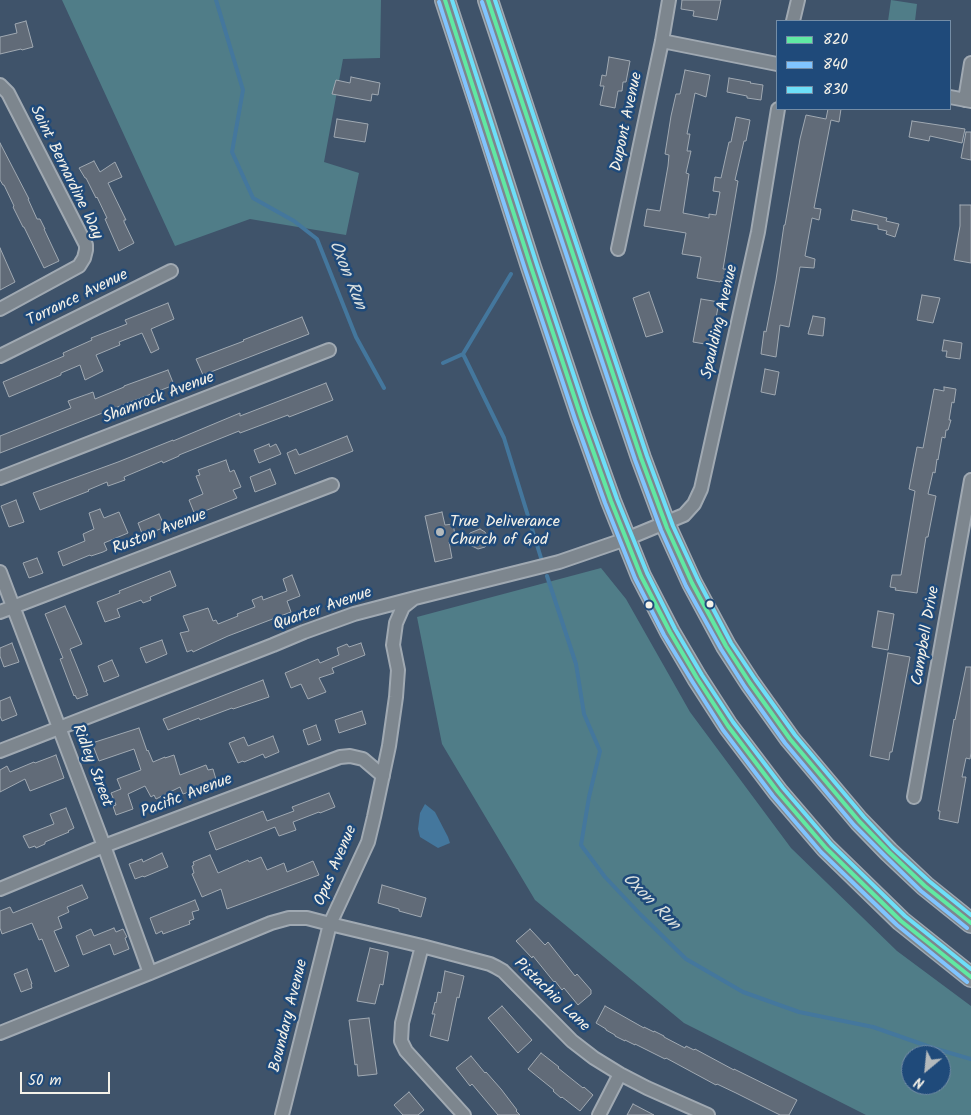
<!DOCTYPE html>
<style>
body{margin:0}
#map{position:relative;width:971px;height:1115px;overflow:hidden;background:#3f536a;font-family:Kalam,sans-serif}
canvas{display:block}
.legend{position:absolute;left:776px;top:20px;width:175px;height:90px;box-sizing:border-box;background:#1f4a7a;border:1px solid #748da6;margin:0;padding:6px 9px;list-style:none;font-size:15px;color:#f4f1e8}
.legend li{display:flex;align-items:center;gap:10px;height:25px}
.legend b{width:25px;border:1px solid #748da6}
.north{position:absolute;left:901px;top:1045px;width:50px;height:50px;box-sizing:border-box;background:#1f4a7a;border:1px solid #748da6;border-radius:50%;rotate:208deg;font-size:14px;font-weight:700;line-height:20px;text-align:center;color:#f4f1e8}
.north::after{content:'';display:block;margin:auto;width:18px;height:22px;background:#b5babc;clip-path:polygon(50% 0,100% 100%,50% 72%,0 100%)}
.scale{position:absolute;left:20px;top:1072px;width:90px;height:22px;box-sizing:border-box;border:2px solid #f4f1e8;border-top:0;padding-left:6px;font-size:15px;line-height:18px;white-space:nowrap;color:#f4f1e8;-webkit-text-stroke:4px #1f4a7a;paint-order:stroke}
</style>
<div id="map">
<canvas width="971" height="1115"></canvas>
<ul class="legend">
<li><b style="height:6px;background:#60e9a3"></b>820</li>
<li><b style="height:6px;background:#80c4ff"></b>840</li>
<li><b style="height:6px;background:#6ddff8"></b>830</li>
</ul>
<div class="north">N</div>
<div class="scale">50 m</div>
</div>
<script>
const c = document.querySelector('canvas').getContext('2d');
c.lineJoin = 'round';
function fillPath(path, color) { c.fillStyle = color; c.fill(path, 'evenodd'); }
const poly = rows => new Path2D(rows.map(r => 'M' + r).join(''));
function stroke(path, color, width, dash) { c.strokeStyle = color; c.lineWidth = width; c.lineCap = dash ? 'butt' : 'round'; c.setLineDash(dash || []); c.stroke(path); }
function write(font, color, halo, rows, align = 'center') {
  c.font = font + ' Kalam,sans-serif'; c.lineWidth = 5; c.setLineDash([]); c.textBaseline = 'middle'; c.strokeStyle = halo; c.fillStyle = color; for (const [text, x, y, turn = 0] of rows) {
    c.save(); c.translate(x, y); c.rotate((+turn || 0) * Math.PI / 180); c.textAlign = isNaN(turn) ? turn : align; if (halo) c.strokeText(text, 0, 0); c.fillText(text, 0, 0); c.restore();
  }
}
fillPath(poly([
 [62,0,381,0,380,58,343,59,324,162,359,173,346,235,250,219,175,246],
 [891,0,917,4,915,21,888,21],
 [601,568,626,599,690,712,791,848,897,951,971,1006,971,1115,866,1115,684,1023,535,900,442,744,417,617],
 [911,1055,941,1055,941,1085,911,1085]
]), '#507d88');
fillPath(poly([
 [425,804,435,812,448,837,450,843,438,848,420,837,418,829,420,813]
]), '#44779d');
stroke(poly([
 [216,0,243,90,232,152,253,198,294,221,317,239,356,337,384,388],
 [511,274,463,354,504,438,541,558],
 [443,363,463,354],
 [547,576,576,664,584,714,600,751,589,797,581,845,605,877,640,914,686,959,743,992,799,1012,873,1027,933,1048,971,1059]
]), '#44779d', 4);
const building = poly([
 [682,0,721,0,717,20,693,16,694,11,681,9,682,0],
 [26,21,33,47,22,50,21,49,0,54,0,37,17,33,15,24,26,21],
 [609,57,630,61,626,82,623,82,622,91,618,91,615,108,600,105,604,86,600,86,602,75,606,76,609,57],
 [685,70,710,75,706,97,695,93,687,134,690,134,687,151,691,151,686,173,689,174,683,213,709,218,709,214,716,215,720,192,713,191,715,177,721,178,729,142,731,142,736,117,750,120,746,141,744,141,735,180,738,181,723,269,727,269,725,282,720,281,720,282,697,278,701,257,682,254,686,233,644,226,647,209,660,211,668,166,669,155,665,154,671,116,676,94,680,94,685,70],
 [351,77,380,83,378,95,372,94,371,101,332,94,336,80,350,83,351,77],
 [729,78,751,82,750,83,763,85,761,100,747,98,747,96,727,92,729,78],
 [828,109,841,109,839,122,831,120,814,208,821,209,819,220,812,218,805,256,815,259,814,268,800,267,789,327,780,325,776,357,761,354,764,331,766,332,776,280,784,225,785,225,800,139,806,115,826,119,828,109],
 [337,119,368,124,365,142,334,137,337,119],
 [912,121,965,129,962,143,930,136,929,141,909,137,912,121],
 [966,132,971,132,971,160,961,158,966,132],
 [0,143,29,199,28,199,37,219,40,219,45,229,44,229,59,261,44,268,24,227,23,227,13,207,14,206,4,185,3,185,0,180,0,143],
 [94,161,100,172,115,162,122,177,108,183,126,220,124,220,124,222,134,243,119,251,105,219,107,218,97,197,96,198,86,178,85,178,79,168,94,161],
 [960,205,971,205,971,263,954,260,960,226,960,205],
 [853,210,887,218,886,221,899,224,895,237,886,234,887,231,878,229,878,225,851,220,853,210],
 [0,248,15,282,0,290,0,248],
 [649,292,663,332,646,337,633,298,649,292],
 [922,295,940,298,933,323,917,320,922,295],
 [701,299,719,302,711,345,693,342,701,299],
 [168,303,174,319,151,329,159,349,151,353,142,333,119,342,120,345,96,355,103,371,85,380,80,365,61,373,61,375,9,397,3,382,64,356,63,353,92,340,91,338,127,324,125,320,168,303],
 [813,316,825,318,823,336,808,334,813,316],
 [302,317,309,334,203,375,196,359,244,341,243,340,302,317],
 [944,340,962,343,960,359,946,357,947,351,942,351,944,340],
 [765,369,779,372,775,395,761,392,765,369],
 [168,370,174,385,0,453,0,436,71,408,68,401,93,392,95,399,124,387,124,386,168,370],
 [326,383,333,400,289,417,288,415,240,433,239,431,179,455,179,456,163,463,162,461,124,477,125,480,108,486,107,482,88,490,89,491,40,510,33,493,118,462,173,440,173,441,240,413,240,416,326,383],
 [944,387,956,389,954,403,952,402,949,420,951,420,948,430,946,430,945,438,942,437,938,460,937,459,935,473,933,472,928,494,936,496,928,537,926,537,917,593,895,590,896,588,890,587,892,575,901,575,915,491,909,489,917,447,923,448,934,389,944,391,944,387],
 [347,436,353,451,295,474,287,453,296,449,299,455,347,436],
 [269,444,270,447,276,444,281,454,259,463,254,450,269,444],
 [226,460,230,472,234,470,241,487,233,490,237,498,195,515,189,500,203,494,196,476,200,475,198,470,226,460],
 [270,469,276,484,255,492,250,477,270,469],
 [16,500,24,522,9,527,1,506,16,500],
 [100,509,104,518,119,512,128,533,104,543,107,550,103,552,91,556,90,555,63,566,58,552,85,541,83,534,94,529,89,513,100,509],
 [442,512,445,525,453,524,456,540,449,542,452,558,435,562,425,516,442,512],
 [159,514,165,527,143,536,138,523,159,514],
 [480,529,485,532,489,539,485,547,478,549,470,545,468,539,470,533,480,529],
 [37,558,43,573,29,578,23,563,37,558],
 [170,571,176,586,150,597,151,600,143,603,141,600,117,609,120,617,105,622,97,602,120,593,119,591,170,571],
 [292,575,300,596,287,601,291,612,228,636,193,652,192,650,187,652,180,633,189,631,183,616,208,608,213,621,216,620,218,624,238,616,237,614,255,607,252,600,262,596,263,600,287,591,283,579,292,575],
 [65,606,82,644,70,649,87,691,86,691,88,695,77,699,75,695,74,696,60,659,63,658,45,614,65,606],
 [878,611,894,614,888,650,872,647,878,611],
 [162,640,167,654,146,663,140,648,162,640],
 [12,643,19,662,4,667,0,656,0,648,12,643],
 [361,643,365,655,332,668,334,673,319,678,326,692,308,699,301,684,291,688,285,673,318,659,320,663,339,655,337,648,347,644,349,647,361,643],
 [888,653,910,657,892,752,890,752,889,760,870,756,888,653],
 [112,660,119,676,104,682,98,666,112,660],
 [966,667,971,667,971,753,970,759,966,758,962,777,966,777,958,823,939,819,940,811,938,811,954,719,955,720,966,667],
 [263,680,269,697,233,709,232,708,200,720,199,718,168,730,163,719,263,680],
 [10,697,17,715,2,721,0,716,0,701,10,697],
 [362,711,366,724,339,733,335,720,362,711],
 [316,725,321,740,308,745,303,730,316,725],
 [139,728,147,751,148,750,153,762,165,757,165,758,174,755,180,775,206,765,208,770,213,769,217,783,183,794,180,787,156,799,154,795,151,797,145,786,128,794,133,809,116,815,113,806,116,805,111,793,121,789,117,779,141,770,134,749,99,761,92,743,139,728],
 [273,736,279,752,265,758,263,754,244,762,243,761,238,763,229,743,244,737,248,746,273,736],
 [56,755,64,778,30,791,25,779,0,792,0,770,7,766,10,772,34,762,35,763,56,755],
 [329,793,335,807,320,813,319,812,293,822,296,830,279,836,275,827,216,850,209,832,263,811,267,821,294,811,292,807,329,793],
 [66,808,74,828,68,831,69,832,45,842,45,844,36,848,35,846,29,848,23,836,54,824,50,814,66,808],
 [162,853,168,867,144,877,143,876,135,879,129,864,142,859,143,862,162,853],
 [210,855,218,873,248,860,249,862,261,857,267,870,284,863,287,872,313,861,319,875,227,909,221,889,202,897,192,874,194,873,192,866,194,865,193,862,210,855],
 [82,885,88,898,67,907,69,912,58,917,62,928,54,931,69,966,55,972,42,939,39,940,32,923,2,934,0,928,0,911,10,907,13,913,82,885],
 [382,885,426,898,421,917,399,911,399,909,378,903,382,885],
 [195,900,199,910,192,912,194,919,189,921,190,924,163,934,162,931,156,934,150,918,195,900],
 [114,928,116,932,123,929,127,937,125,938,129,949,114,955,110,944,83,955,76,936,91,929,94,936,114,928],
 [530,929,545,945,548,942,575,976,577,974,591,990,591,994,578,1005,564,988,562,990,555,981,554,982,533,956,532,958,516,941,530,929],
 [370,948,388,952,388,954,383,985,380,984,375,1004,357,1001,370,948],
 [27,969,32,984,31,984,32,988,21,992,14,974,27,969],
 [445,971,464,976,459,998,457,997,448,1041,430,1036,435,1014,432,1014,435,1002,436,1003,438,992,441,993,445,971],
 [502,1006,532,1040,518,1053,488,1018,502,1006],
 [605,1006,644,1028,644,1027,654,1032,654,1031,664,1036,664,1037,685,1048,686,1046,694,1050,695,1049,734,1070,734,1069,797,1100,789,1115,780,1115,736,1093,717,1084,716,1085,666,1058,665,1059,635,1044,635,1045,625,1040,625,1041,615,1036,615,1035,606,1030,606,1029,596,1023,605,1006],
 [369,1018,377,1074,358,1076,357,1064,355,1065,349,1020,369,1018],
 [541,1053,559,1067,558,1068,583,1088,584,1087,593,1095,580,1111,562,1097,561,1098,553,1091,554,1090,528,1069,541,1053],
 [471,1056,485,1073,486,1072,501,1089,517,1110,516,1111,520,1115,498,1115,472,1084,470,1086,456,1068,471,1056],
 [409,1092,424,1110,418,1115,403,1115,394,1105,409,1092],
 [633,1104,654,1115,627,1115,633,1104]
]);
fillPath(building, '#616b78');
stroke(building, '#a0a9b2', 1);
const minor = poly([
 [793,21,798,0],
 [662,41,777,64],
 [0,85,8,93,86,245,86,250,84,258,79,266,0,309],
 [950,97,971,101],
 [965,100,971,63],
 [618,249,662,41,669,0],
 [0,356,171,271],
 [0,478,329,350],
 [0,572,104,846,150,973],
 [0,612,332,485],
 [0,751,273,645,304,632,354,614,415,598,559,562,626,539,684,515,694,504,701,489,758,232,778,109],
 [914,797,971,480],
 [0,889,104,846,340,757,350,756,363,759,383,776],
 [422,946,402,1023,401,1041,406,1051,464,1115],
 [0,1033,150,973,271,923,289,918,307,918,330,924,422,946,490,964,496,967,503,971,572,1041,594,1058,620,1074,647,1088,708,1115],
 [282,1115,330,924,368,842,374,817,389,746,396,697,398,670,393,645,396,623,403,607,413,599],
 [599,1115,620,1074]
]);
const highway = poly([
 [445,0,481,110,531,267,581,417,611,501,641,576,670,632,697,678,728,726,778,792,826,848,901,921,971,977],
 [488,0,595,322,641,458,667,528,692,583,726,646,750,683,790,739,859,821,889,852,925,886,971,923]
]);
stroke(minor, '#a0a9b2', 16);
stroke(highway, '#a0a9b2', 22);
stroke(minor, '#7d868e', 12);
stroke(highway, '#7d868e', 19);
stroke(poly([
 [445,0,531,267,581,417,611,501,641,576,670,632,697,678,728,726,778,792,826,848,901,921,971,977],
 [488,0,641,458,667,528,692,583,726,646,750,683,790,739,859,821,889,852,925,886,971,923]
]), '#60e9a3', 4);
stroke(poly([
 [439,2,525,269,575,419,605,503,635,578,664,635,692,681,723,730,773,796,821,852,897,925,967,982],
 [482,2,635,460,661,530,686,586,721,649,745,687,785,743,854,825,885,856,921,891,967,928]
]), '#80c4ff', 4);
stroke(poly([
 [452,0,537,265,587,415,617,499,647,573,675,629,702,675,733,722,783,788,831,844,905,916,971,969],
 [495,0,647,456,673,526,698,580,731,643,755,679,795,735,864,817,893,848,929,881,971,915]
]), '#6ddff8', 4);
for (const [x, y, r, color] of [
 [440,532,5,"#b5babc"],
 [710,604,4.5,"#f4f1e8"],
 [649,605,4.5,"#f4f1e8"]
]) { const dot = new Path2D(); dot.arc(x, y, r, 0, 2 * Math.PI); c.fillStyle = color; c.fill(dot); stroke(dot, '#1f4a7a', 2); }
write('16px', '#f4f1e8', '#1f4a7a', [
 ["Dupont Avenue",628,122,-78],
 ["Saint Bernardine Way",65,173,64],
 ["Torrance Avenue",78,299,-26],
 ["Spaulding Avenue",721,322,-77],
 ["Shamrock Avenue",159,399,-21],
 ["Ruston Avenue",160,533,-21],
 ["Quarter Avenue",323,610,-19],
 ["Campbell Drive",927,636,-80],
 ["Ridley Street",91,766,69],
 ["Pacific Avenue",187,797,-21],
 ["Opus Avenue",337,866,-67],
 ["Pistachio Lane",551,996,44],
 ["Boundary Avenue",290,1016,-76]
]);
write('16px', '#f4f1e8', '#1f4a7a', [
 ["True Deliverance",450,523],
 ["Church of God",450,541]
], 'left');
write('italic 18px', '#dadfde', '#1f4a7a', [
 ["Oxon Run",346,276,68],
 ["Oxon Run",650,903,45]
]);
</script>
